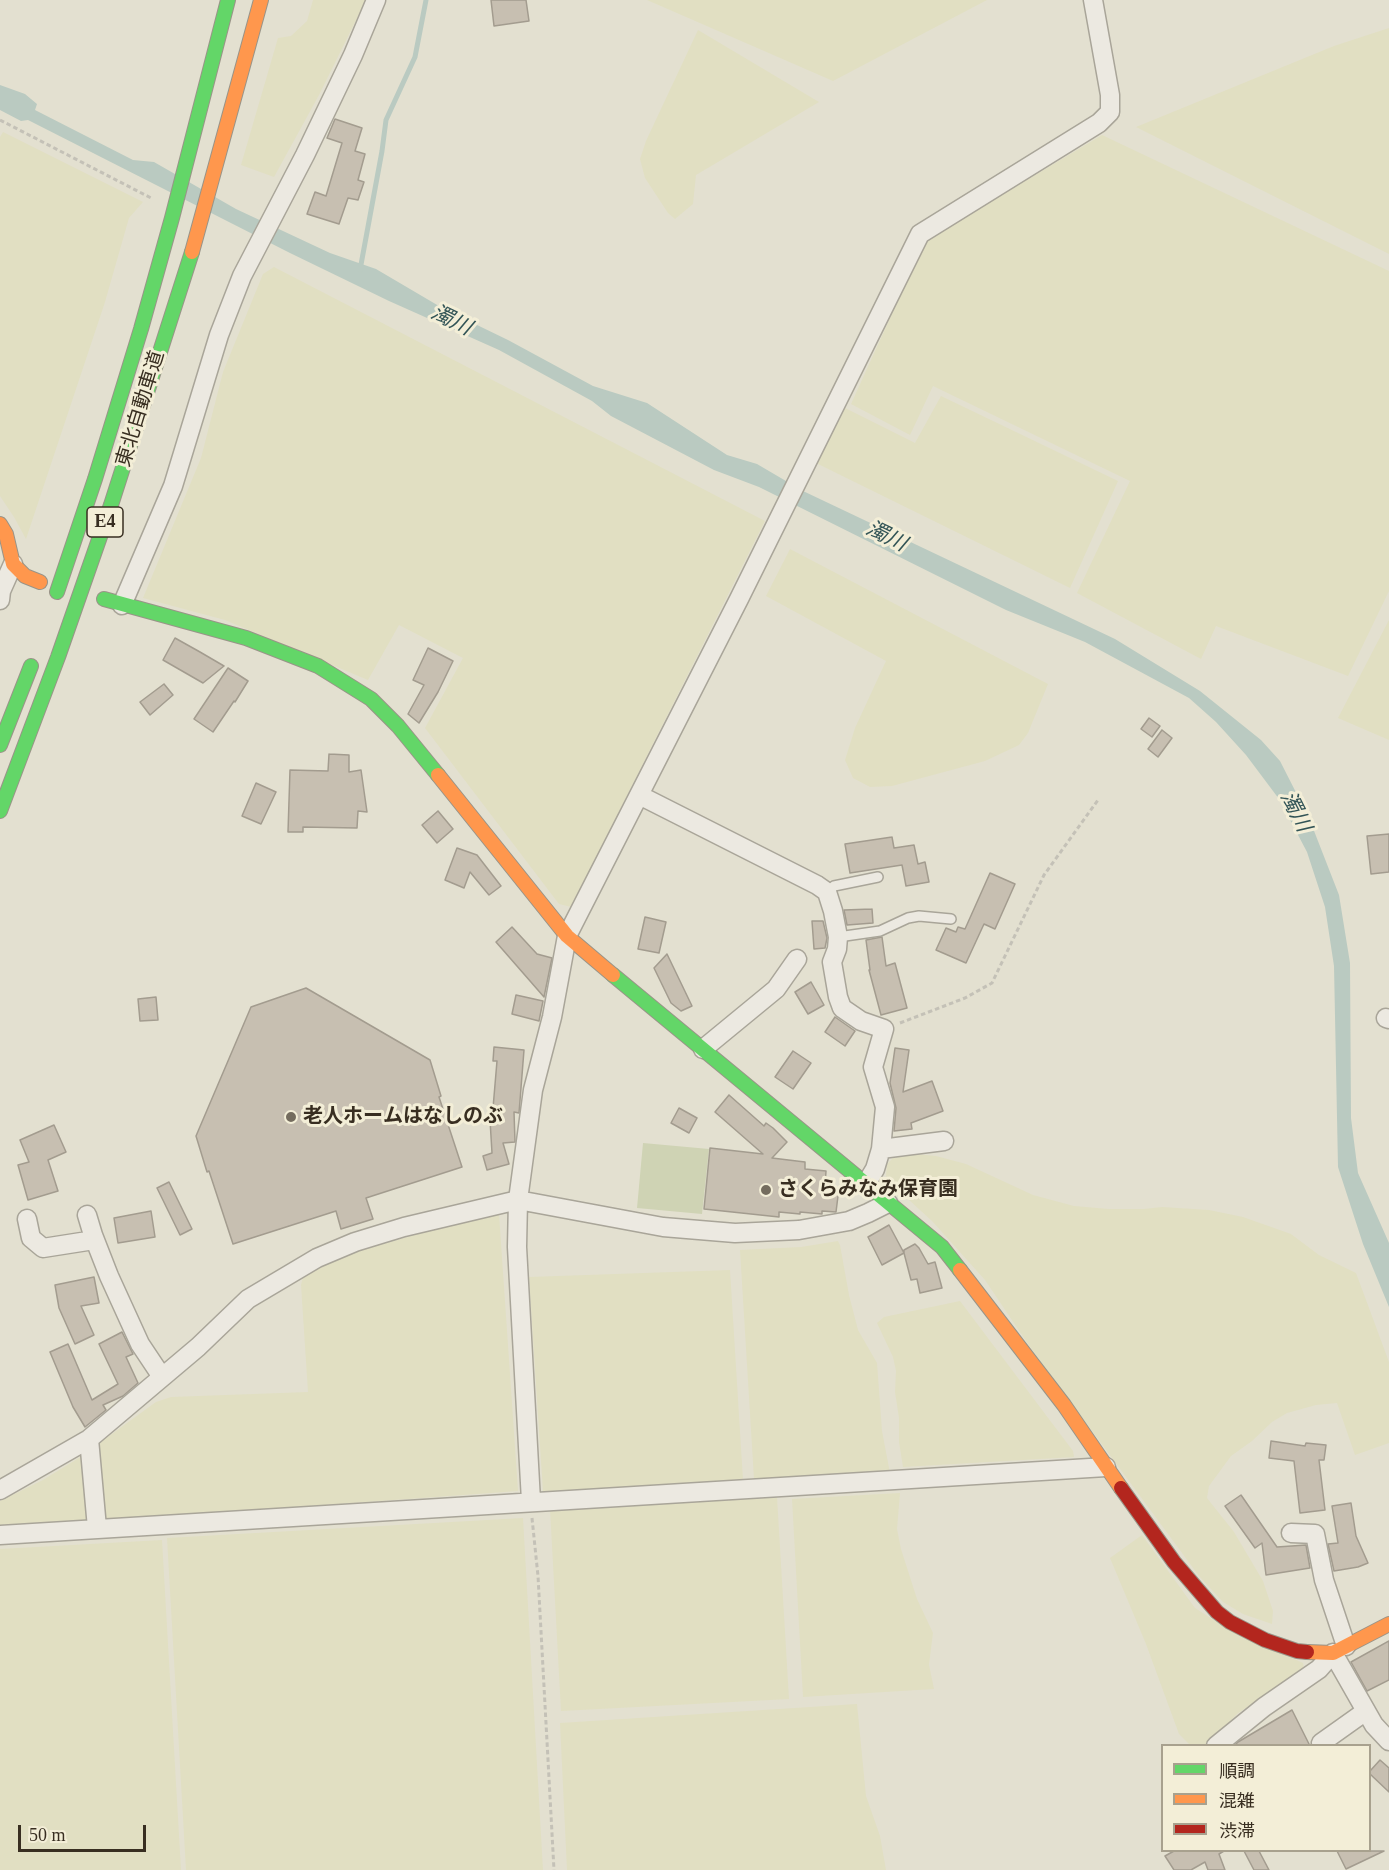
<!DOCTYPE html>
<meta charset="utf-8">
<style>
body{margin:0}
#map{position:relative;width:1389px;height:1870px;overflow:hidden;background:#e3e0d0;font-family:"Times New Roman","Noto Sans JP",serif}
canvas{display:block}
.legend{position:absolute;left:1161px;top:1744px;width:210px;height:108px;box-sizing:border-box;background:#f3eed7;border:2px solid #a8a18e;margin:0;padding:8px 10px;list-style:none;font-size:18px;color:#382e21}
.legend li{display:flex;align-items:center;gap:12px;height:30px}
.legend b{width:30px;border:2px solid #a8a18e}
.scale{position:absolute;left:18px;top:1825px;width:128px;height:27px;box-sizing:border-box;border:3px solid #382e21;border-top:0;padding-left:8px;font-size:18px;line-height:21px;white-space:nowrap;color:#382e21;-webkit-text-stroke:4px #f3eed7;paint-order:stroke}
</style>
<div id="map">
<canvas width="1389" height="1870"></canvas>
<ul class="legend">
<li><b style="height:8px;background:#63d668"></b>順調</li>
<li><b style="height:8px;background:#ff974d"></b>混雑</li>
<li><b style="height:8px;background:#b3261e"></b>渋滞</li>
</ul>
<div class="scale">50 m</div>
</div>
<script>
const c = document.querySelector('canvas').getContext('2d');
c.lineJoin = 'round';
function fillPath(path, color) { c.fillStyle = color; c.fill(path, 'evenodd'); }
const poly = rows => new Path2D(rows.map(r => 'M' + r).join(''));
function stroke(path, color, width, dash) { c.strokeStyle = color; c.lineWidth = width; c.lineCap = dash ? 'butt' : 'round'; c.setLineDash(dash || []); c.stroke(path); }
function write(font, color, halo, rows, align = 'center') {
  c.font = font + ' "Times New Roman","Noto Sans JP",serif'; c.lineWidth = 6; c.setLineDash([]); c.textBaseline = 'middle'; c.strokeStyle = halo; c.fillStyle = color; for (const [text, x, y, turn = 0] of rows) {
    c.save(); c.translate(x, y); c.rotate((+turn || 0) * Math.PI / 180); c.textAlign = isNaN(turn) ? turn : align; if (halo) c.strokeText(text, 0, 0); c.fillText(text, 0, 0); c.restore();
  }
}
fillPath(poly([
 [313,0,366,0,319,95,274,177,241,165,278,38,291,36,307,21],
 [647,0,987,0,833,81],
 [1389,28,1389,254,1136,127,1334,46],
 [698,30,819,102,696,175,693,204,675,219,668,213,645,178,640,159,646,141],
 [3,132,143,202,129,218,105,302,26,539,14,517,0,496,0,137],
 [1102,135,1389,271,1389,591,1348,676,1216,626,1201,659,1077,593,1130,481,933,386,910,435,851,404,925,241],
 [274,267,765,521,571,907,559,904,425,728,463,658,399,625,368,680,225,620,143,598,201,458,223,372,263,274],
 [941,396,1118,481,1070,588,816,463,843,407,915,443],
 [790,549,1048,684,1028,733,1019,745,985,761,892,786,870,787,853,778,845,760,855,728,886,661,766,596],
 [1389,620,1389,740,1338,718],
 [915,1154,936,1156,966,1164,1033,1195,1074,1206,1109,1209,1144,1209,1162,1207,1209,1210,1243,1217,1291,1234,1319,1255,1356,1273,1389,1362,1389,1443,1355,1455,1337,1403,1316,1405,1287,1413,1272,1422,1252,1441,1231,1456,1209,1486,1207,1498,1234,1532,1263,1581,1273,1611,1272,1624,1243,1614,1223,1602,1199,1576,1028,1344,985,1280,933,1222,895,1187,886,1176,887,1164,893,1158],
 [499,1214,518,1491,104,1521,98,1444,156,1402,171,1397,308,1392,301,1285,304,1273,358,1251,418,1234],
 [838,1241,840,1245,849,1295,858,1330,877,1363,882,1431,890,1473,754,1479,740,1250,801,1247],
 [730,1270,743,1480,543,1492,529,1277],
 [960,1301,1073,1451,1074,1457,903,1467,899,1442,899,1418,895,1392,896,1371,893,1357,877,1323,884,1317],
 [82,1456,88,1521,0,1527,0,1501,43,1480],
 [900,1493,897,1529,901,1549,917,1599,933,1633,929,1665,934,1689,803,1697,792,1499],
 [777,1497,789,1699,561,1711,550,1509],
 [523,1518,543,1870,186,1870,167,1538],
 [1142,1535,1195,1608,1226,1628,1303,1663,1304,1668,1237,1714,1208,1745,1190,1745,1179,1734,1146,1644,1110,1558],
 [162,1540,181,1870,0,1870,0,1549],
 [857,1704,866,1796,880,1836,886,1870,567,1870,560,1723]
]), '#e1dfc2');
fillPath(poly([
 [643,1143,709,1149,702,1214,637,1208]
]), '#cfd3b4');
fillPath(poly([
 [0,85,25,94,37,104,35,110,133,160,154,162,236,209,330,253,376,269,444,309,508,340,593,386,647,403,727,455,757,464,803,491,1115,639,1200,691,1261,740,1280,761,1309,818,1339,895,1350,963,1351,1118,1358,1173,1389,1243,1389,1307,1363,1244,1338,1167,1334,966,1325,907,1307,852,1279,799,1246,755,1216,722,1189,698,1085,642,1006,610,759,487,714,470,611,416,592,401,499,350,389,301,290,253,28,120,21,121,0,110]
]), '#bacac1');
stroke(poly([
 [360,270,382,151,386,120,415,57,426,0]
]), '#bacac1', 5);
const building = poly([
 [491,0,526,0,529,21,494,26,491,0],
 [335,119,362,128,355,151,365,154,358,180,364,182,358,200,348,198,339,224,307,214,315,192,326,196,342,143,327,138,335,119],
 [175,638,200,652,224,666,203,683,163,660,175,638],
 [428,648,453,661,438,692,419,723,408,714,424,685,413,680,428,648],
 [228,668,248,681,235,702,234,701,213,732,194,719,228,668],
 [164,684,173,695,150,715,140,702,164,684],
 [1149,718,1160,726,1152,737,1141,729,1149,718],
 [1162,730,1172,738,1158,757,1148,749,1162,730],
 [329,754,349,755,349,772,361,770,367,812,358,811,357,828,303,827,303,832,288,832,290,770,328,771,329,754],
 [256,783,276,792,261,824,242,816,256,783],
 [438,811,453,829,437,843,422,825,438,811],
 [1389,834,1389,872,1371,874,1367,836,1389,834],
 [892,837,894,848,914,845,918,864,925,862,929,882,906,886,902,865,850,873,845,844,892,837],
 [457,848,477,855,501,886,489,895,470,872,464,888,445,880,457,848],
 [990,873,1015,884,995,929,984,924,966,963,936,950,946,928,956,932,958,927,965,929,990,873],
 [872,909,873,923,847,925,844,910,872,909],
 [645,917,666,922,659,953,638,949,645,917],
 [812,921,823,921,827,938,825,948,814,949,812,921],
 [512,927,537,954,552,958,544,997,496,942,512,927],
 [882,937,886,966,895,963,907,1008,881,1015,869,970,870,970,866,940,882,937],
 [667,954,692,1006,681,1011,671,1003,654,968,667,954],
 [811,982,824,1005,808,1014,795,992,811,982],
 [306,988,430,1060,441,1096,439,1097,462,1167,366,1198,373,1219,341,1229,336,1211,233,1244,209,1171,207,1172,196,1136,251,1007,306,988],
 [516,995,543,1001,539,1021,512,1014,516,995],
 [156,997,158,1020,140,1021,138,999,156,997],
 [835,1017,855,1031,845,1046,825,1032,835,1017],
 [494,1047,524,1050,519,1113,514,1112,515,1142,503,1143,509,1164,487,1170,483,1156,492,1153,490,1120,492,1120,497,1061,493,1061,494,1047],
 [895,1048,909,1050,903,1092,932,1081,943,1111,911,1123,912,1129,894,1131,896,1108,890,1083,895,1048],
 [793,1051,811,1063,793,1089,775,1077,793,1051],
 [729,1095,764,1126,766,1123,773,1128,787,1142,772,1158,805,1162,805,1169,826,1171,825,1186,839,1188,836,1212,822,1211,822,1214,800,1212,800,1214,779,1212,779,1217,704,1209,710,1148,763,1154,715,1112,729,1095],
 [679,1108,697,1118,689,1133,671,1123,679,1108],
 [54,1125,66,1152,48,1160,58,1191,28,1200,18,1165,29,1162,20,1140,54,1125],
 [169,1182,192,1229,180,1235,157,1188,169,1182],
 [151,1211,155,1237,118,1243,114,1218,151,1211],
 [889,1225,904,1253,904,1250,915,1244,919,1248,928,1264,935,1262,942,1288,920,1293,917,1279,911,1280,904,1253,882,1265,868,1237,889,1225],
 [94,1277,99,1303,81,1306,94,1335,75,1344,59,1308,55,1285,94,1277],
 [122,1332,133,1354,126,1357,138,1383,123,1396,103,1405,106,1410,85,1427,73,1407,50,1352,68,1344,92,1400,118,1384,99,1344,122,1332],
 [1271,1441,1305,1446,1306,1443,1326,1445,1324,1460,1319,1460,1325,1510,1300,1513,1294,1461,1269,1458,1271,1441],
 [1241,1495,1277,1547,1306,1545,1310,1568,1266,1575,1262,1543,1255,1548,1225,1506,1241,1495],
 [1351,1503,1356,1536,1368,1563,1358,1567,1334,1571,1328,1544,1338,1543,1332,1506,1351,1503],
 [1389,1641,1389,1680,1367,1691,1351,1662,1389,1641],
 [1292,1710,1310,1746,1234,1746,1238,1742,1292,1710],
 [1380,1760,1389,1768,1389,1792,1370,1774,1370,1771,1380,1760],
 [1174,1851,1224,1851,1219,1854,1225,1870,1208,1870,1205,1862,1191,1870,1174,1870,1165,1856,1174,1851],
 [1244,1851,1259,1851,1269,1870,1254,1870,1244,1851],
 [1337,1851,1384,1851,1346,1869,1337,1851]
]);
fillPath(building, '#c7bfb1');
stroke(building, '#a39c8f', 1.5);
const lane = poly([
 [827,892,834,886,878,877],
 [838,937,880,931,908,918,919,916,951,919]
]);
const street = poly([
 [0,600,1,591,13,564],
 [122,605,173,486,219,335,242,276,305,155,353,55,376,0],
 [639,795,817,885,827,892,833,911,838,937,837,949,832,962,838,997,842,1008,861,1021,884,1029,873,1067,885,1107,881,1149,875,1169,866,1184],
 [1386,1018,1389,1019],
 [703,1049,776,989,797,959],
 [881,1149,944,1141],
 [87,1215,93,1235,109,1276,140,1344,162,1377],
 [27,1219,31,1238,43,1248,94,1240],
 [89,1439,97,1528],
 [0,1490,89,1439,198,1347,248,1299,317,1258,355,1242,404,1227,518,1200,663,1227,735,1233,799,1230,849,1221,868,1213,888,1203],
 [531,1501,517,1247,518,1200,533,1090,552,1017,567,936,739,599,920,234,1099,123,1110,112,1110,95,1093,0],
 [1291,1533,1315,1534,1324,1580,1346,1646],
 [0,1535,1106,1467],
 [1321,1743,1366,1711],
 [1216,1746,1264,1707,1319,1669,1333,1653,1374,1725,1389,1741]
]);
const fast = poly([
 [57,592,95,479,141,329,172,218,228,0],
 [104,599,246,638,318,666,371,699,398,726,438,775],
 [0,745,31,666],
 [0,811,58,657,111,505,192,252],
 [613,975,942,1247,960,1270]
]);
const slow = poly([
 [192,252,261,0],
 [0,524,6,534,13,564,25,576,40,582],
 [438,775,567,936,613,975],
 [960,1270,1064,1405,1121,1488],
 [1307,1652,1333,1653,1389,1624]
]);
const jam = poly([
 [1121,1488,1174,1562,1217,1612,1230,1622,1265,1640,1297,1651,1307,1652]
]);
stroke(lane, '#a9a599', 12);
stroke(street, '#a9a599', 21);
stroke(fast, '#999488', 16);
stroke(slow, '#999488', 16);
stroke(jam, '#999488', 16);
stroke(poly([
 [0,120,153,199],
 [900,1023,965,998,992,983,1044,875,1098,800],
 [532,1518,538,1576,554,1870]
]), '#c4c1b7', 3, [4.5, 3]);
stroke(lane, '#ece9e1', 9);
stroke(street, '#ece9e1', 18);
stroke(fast, '#63d668', 14);
stroke(slow, '#ff974d', 14);
stroke(jam, '#b3261e', 14);
for (const [x, y, r, color] of [
 [291,1117,6,"#746c5e"],
 [766,1190,6,"#746c5e"]
]) { const dot = new Path2D(); dot.arc(x, y, r, 0, 2 * Math.PI); c.fillStyle = color; c.fill(dot); stroke(dot, '#f3eed7', 2); }
for (const [x, y, w] of [
 [105,522,36]
]) { const box = new Path2D(); box.roundRect(x - w / 2, y - 15, w, 30, 4.5); c.fillStyle = '#f3eed7'; c.fill(box); stroke(box, '#382e21', 1.5); }
write('bold 18px', '#382e21', null, [
 ["E4",105,522]
]);
write('20px', '#382e21', '#f3eed7', [
 ["東北自動車道",141,409,-73]
]);
write('bold 20px', '#382e21', '#f3eed7', [
 ["老人ホームはなしのぶ",303,1117],
 ["さくらみなみ保育園",778,1190]
], 'left');
write('italic 21px', '#325456', '#f3eed7', [
 ["濁川",451,321,26],
 ["濁川",886,537,26],
 ["濁川",1295,812,63]
]);
</script>
